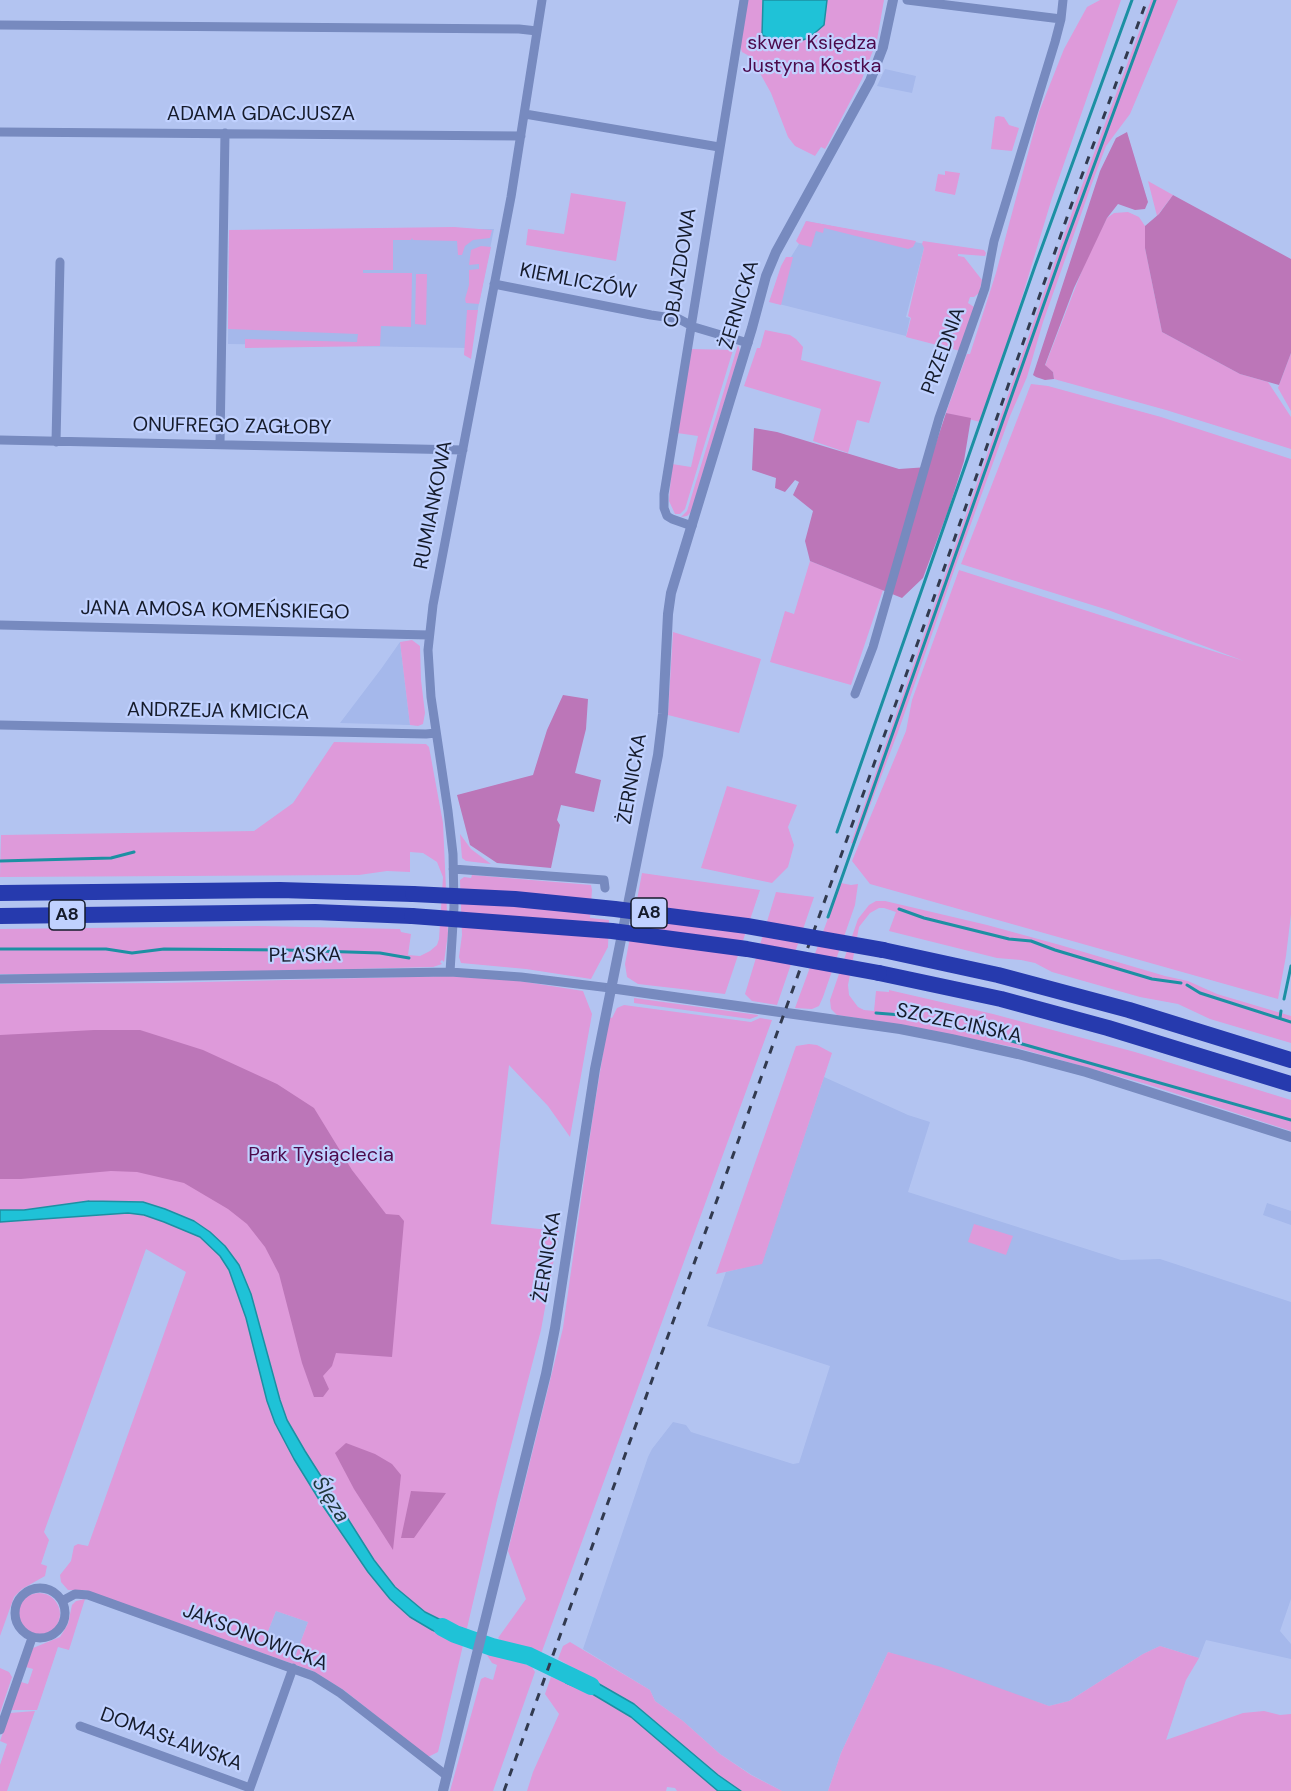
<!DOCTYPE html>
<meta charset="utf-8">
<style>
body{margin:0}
canvas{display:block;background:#b3c4f1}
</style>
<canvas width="1291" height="1791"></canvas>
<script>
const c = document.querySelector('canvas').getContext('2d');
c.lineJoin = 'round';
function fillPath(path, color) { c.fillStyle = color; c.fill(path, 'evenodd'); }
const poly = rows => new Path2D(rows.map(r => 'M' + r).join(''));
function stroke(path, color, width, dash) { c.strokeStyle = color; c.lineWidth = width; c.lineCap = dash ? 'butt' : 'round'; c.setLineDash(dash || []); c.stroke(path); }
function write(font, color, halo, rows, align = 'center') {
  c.font = font + ' "DM Sans",sans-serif'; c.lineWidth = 4.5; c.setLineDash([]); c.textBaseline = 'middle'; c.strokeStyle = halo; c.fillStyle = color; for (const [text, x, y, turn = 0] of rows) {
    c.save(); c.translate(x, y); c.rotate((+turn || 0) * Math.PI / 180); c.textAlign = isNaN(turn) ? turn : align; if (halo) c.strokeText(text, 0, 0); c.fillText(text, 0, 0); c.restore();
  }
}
fillPath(poly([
 [885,69,916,76,912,93,877,86],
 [806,221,925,244,906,317,910,318,906,336,775,303,791,257,799,244],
 [494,229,470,348,228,344,229,230],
 [400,642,410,725,340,723,381,669],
 [824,1077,908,1115,930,1122,908,1192,1121,1260,1160,1259,1291,1302,1291,1599,1280,1631,1291,1644,1291,1659,1206,1640,1199,1658,1160,1646,1143,1654,1069,1701,1049,1706,888,1652,841,1753,828,1791,782,1791,752,1775,720,1754,683,1721,655,1701,650,1690,583,1649,648,1457,652,1449,673,1422,686,1425,691,1432,793,1464,799,1463,830,1366,707,1326,726,1272,762,1263],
 [1267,1203,1291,1211,1291,1225,1263,1215],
 [276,1611,308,1622,295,1657,267,1648,263,1644]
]), '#a5b8eb');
fillPath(poly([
 [748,0,884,0,877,40,862,79,828,144,825,149,821,147,815,156,795,146,788,137,771,93,751,57,742,52,740,46],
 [1100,0,1121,0,1052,198,1003,360,980,422,946,413,967,354,970,354,996,273,1039,112,1064,49,1087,7],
 [1151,0,1178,0,1130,114,1106,146,1091,186,1043,322,1027,377,1010,416,956,565,898,732,860,832,855,843,851,843,1074,207],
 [998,116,1004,117,1009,125,1019,128,1012,151,991,149,995,117],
 [945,171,960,173,955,195,935,191,938,174,945,175],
 [1148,181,1173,195,1157,216],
 [571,193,626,202,616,261,526,245,528,229,564,234],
 [1128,212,1139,217,1145,226,1145,248,1162,332,1240,374,1268,382,1291,417,1291,449,1166,410,1054,379,1053,372,1045,366,1088,255,1107,218,1114,213],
 [806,221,916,241,913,247,908,249,824,228,823,233,816,231,811,247,799,244,796,241],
 [454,227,492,230,490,238,473,240,465,246,462,255,458,255,457,241,413,240,412,238,411,240,393,240,393,270,363,270,363,273,412,273,411,327,381,326,380,346,245,348,245,339,357,342,358,334,228,329,229,230],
 [923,241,984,250,986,253,985,256,958,254,958,256,964,257,982,280,979,293,974,297,970,297,968,303,974,307,960,351,906,337,911,318,908,316,915,285,924,248,922,244],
 [481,246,491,247,479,304,466,303,465,299,469,285,469,270,479,269,479,264,469,265,471,250],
 [786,257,793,257,781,305,769,302,781,266],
 [416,274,427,274,426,325,415,324],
 [467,310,478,310,471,359,464,355],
 [765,330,790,335,796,339,803,347,801,360,881,382,869,423,857,420,848,453,813,441,821,409,744,386,757,348,760,348],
 [738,345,740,351,691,512,687,516,681,517,687,511],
 [691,349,733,350,685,509,680,514,675,514,669,501,672,464,691,467,698,436,677,433],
 [1291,353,1291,411,1278,388],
 [1031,384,1048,386,1161,417,1291,459,1291,914,1286,956,1278,999,870,884,852,861,906,731,912,700,959,570,1244,661,1108,610,961,564],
 [810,561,883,590,851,685,770,662,785,611,794,614],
 [673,632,761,659,739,733,668,715],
 [412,640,420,646,421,680,425,713,423,724,418,726,410,725,400,642],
 [334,742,426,744,429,747,443,823,448,934,444,962,442,960,440,962,442,964,433,967,146,974,0,974,0,929,260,926,400,929,401,932,411,934,408,955,420,956,430,951,437,945,439,939,443,877,437,862,423,853,410,852,410,872,387,871,359,875,0,877,1,835,254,831,293,803],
 [727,786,797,805,788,827,794,845,788,867,772,883,701,868],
 [460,834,471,849,491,864,466,861,462,858],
 [642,873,760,890,725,994,638,984,627,977,625,964],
 [472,875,591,885,592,890,590,918,609,920,608,947,591,979,526,969,461,963,459,957,462,935,460,880,464,877,471,878],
 [841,883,851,885,858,884,855,905,823,997,819,1006,812,1009,795,1008],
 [776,892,814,897,777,1005,752,1001,745,994],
 [876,901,885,901,987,925,1060,945,1165,976,1188,981,1217,994,1291,1016,1291,1043,1210,1019,1178,1004,1140,997,1052,972,1035,963,1021,960,997,958,889,931,896,912,884,908,879,908,870,913,859,927,848,985,849,995,858,1007,864,1010,874,1011,876,991,889,992,889,990,993,1014,1135,1052,1291,1100,1291,1131,1146,1084,1018,1048,915,1027,837,1015,831,1009,830,1000,858,919,869,905],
 [449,976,513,980,583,991,592,1014,570,1137,548,1106,509,1065,491,1224,559,1231,541,1330,497,1500,438,1752,428,1757,345,1691,313,1671,85,1590,68,1590,61,1582,60,1575,71,1561,74,1546,78,1544,88,1546,186,1272,146,1249,44,1532,49,1540,41,1564,47,1566,45,1576,22,1589,14,1597,0,1636,0,984,162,983],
 [276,1611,308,1622,295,1657,267,1648,267,1646,263,1644],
 [634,998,758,1015,758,1016,750,1019,634,1003],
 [624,1005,751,1022,760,1018,772,1020,541,1654,503,1642,498,1638,526,1599,508,1551,563,1328,593,1115,609,1017,612,1018,617,1008],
 [809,1044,817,1045,832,1053,762,1264,716,1274,796,1046],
 [974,1224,1013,1236,1006,1255,968,1242],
 '18 1614a21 21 0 1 1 42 0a21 21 0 1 1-42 0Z',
 [85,1599,69,1650,58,1647,37,1710,11,1710,21,1682,28,1684,33,1669,26,1667,33,1648,60,1637,68,1624,72,1605,76,1601],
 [570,1642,650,1690,655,1701,683,1721,720,1754,751,1775,782,1791,741,1791,718,1775,634,1704,558,1659,563,1646],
 [1160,1646,1199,1658,1186,1680,1166,1740,1243,1713,1264,1711,1280,1715,1291,1714,1291,1791,828,1791,841,1753,888,1652,941,1667,1049,1706,1069,1701,1143,1654],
 [491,1654,503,1655,532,1667,535,1672,493,1791,450,1791,481,1679,485,1677,493,1680,497,1665,492,1663,487,1655],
 [0,1668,9,1672,12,1677,0,1713],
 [551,1677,589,1692,631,1717,718,1791,677,1791,675,1788,667,1787,666,1791,527,1791,533,1772,559,1714,545,1694],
 [35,1711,7,1791,0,1791,0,1765,7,1744,0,1741,10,1713]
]), '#de9ada');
fillPath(poly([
 [1127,132,1148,202,1145,209,1135,210,1118,204,1107,218,1074,288,1045,365,1053,372,1054,379,1045,380,1036,377,1033,375,1100,171,1116,138],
 [1173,195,1291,259,1291,353,1279,385,1240,374,1162,332,1145,248,1145,226,1159,214],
 [946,413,971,418,964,461,949,508,923,578,902,598,810,561,805,541,813,511,793,495,799,482,795,480,785,492,775,488,776,478,752,470,754,428,777,432,899,469,928,467],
 [563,695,588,699,586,729,575,773,601,780,594,812,561,805,557,820,560,825,551,868,497,863,470,845,457,795,533,775,547,730],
 [94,1030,140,1030,203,1050,277,1084,314,1108,352,1170,386,1214,399,1215,404,1221,392,1357,336,1353,332,1366,323,1376,329,1389,323,1397,314,1397,302,1363,279,1274,265,1247,247,1224,228,1209,184,1183,137,1172,111,1171,21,1179,0,1179,0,1035],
 [346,1443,375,1454,392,1464,401,1475,393,1550,354,1489,335,1453],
 [411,1491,446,1493,414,1538,401,1538]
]), '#bc76b8');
const water = poly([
 [763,0,827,0,824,25,809,38,796,42,790,43,771,39,762,35,763,0],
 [89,1201,143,1202,165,1209,194,1221,210,1232,225,1246,239,1265,251,1294,280,1400,287,1420,305,1451,374,1560,395,1587,425,1612,459,1629,462,1628,465,1633,463,1644,432,1630,410,1617,390,1599,368,1572,323,1506,294,1459,275,1423,267,1401,246,1318,229,1270,220,1256,200,1237,164,1222,144,1215,128,1213,0,1222,0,1210,24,1210,89,1201],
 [573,1669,634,1704,718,1775,741,1791,718,1791,631,1717,589,1692,566,1683,573,1669]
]);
fillPath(water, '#1fc2d7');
stroke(water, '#1c90a3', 1.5);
stroke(poly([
 [837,832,1035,266,1132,0],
 [0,861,111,858,134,852],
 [899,909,924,918,1009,939,1031,941,1055,950,1152,979,1181,983],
 [828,917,1064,247,1155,0],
 [0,949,106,949,132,953,164,949,286,950,380,953,409,958],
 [1187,985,1200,993,1291,1022],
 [1284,999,1291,966],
 [876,1013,901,1015,1001,1038,1291,1120],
 [1280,1018,1281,1011]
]), '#1c90a3', 3);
stroke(poly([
 [442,1627,455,1634,492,1647,529,1656,591,1686]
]), '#1fc2d7', 18);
stroke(poly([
 [907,0,1061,19],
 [0,25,519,29,537,31],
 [525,114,719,147],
 [0,132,521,136],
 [494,284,651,315,679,319,694,327,748,343],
 [0,440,463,450],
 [56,442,60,262],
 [220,444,225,133],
 [692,526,672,519,667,516,664,508,664,494,744,0],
 [0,625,429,635],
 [855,694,873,647,939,418,985,288,994,241,1055,42,1061,19,1063,0],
 [0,725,426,734,436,733],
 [453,869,604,880,605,888],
 [450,972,454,907,453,854,448,811,431,697,428,650,433,605,511,197,542,0],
 [0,979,450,972,521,977,610,988],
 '15 1613a25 25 0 1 1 50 0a25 25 0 1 1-50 0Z',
 [62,1601,75,1594,88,1595,313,1676,340,1693,447,1776],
 [80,1726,250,1788],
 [0,1730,32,1638],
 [249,1791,293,1668]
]), '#778abf', 9);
stroke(poly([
 [610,988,900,1029,951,1039,1018,1054,1086,1072,1291,1137],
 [443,1791,546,1374,555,1328,595,1069,658,755,663,714,668,614,671,593,752,328,766,276,776,252,870,81,883,47,893,0]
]), '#778abf', 10);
stroke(poly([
 [0,893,280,890,413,894],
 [0,916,315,912,412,916],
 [883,950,998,975,1129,1010,1291,1060],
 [879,973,1001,999,1108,1028,1291,1084]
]), '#263aae', 16);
stroke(poly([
 [504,1791,932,603,1078,186,1147,0]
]), '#323a4f', 3, [8, 8]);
stroke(poly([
 [413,894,515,899,615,909,747,926,883,950],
 [412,916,612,931,747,949,879,973]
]), '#263aae', 16);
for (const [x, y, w] of [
 [649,913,36],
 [67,915,36]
]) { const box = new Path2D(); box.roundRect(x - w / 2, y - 15, w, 30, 4.5); c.fillStyle = '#c0d1ff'; c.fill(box); stroke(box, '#151b2b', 1.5); }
write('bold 18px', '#151b2b', null, [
 ["A8",649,913],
 ["A8",67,915]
]);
write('20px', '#4c0a4b', '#c0d1ff', [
 ["skwer Księdza",812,44],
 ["Justyna Kostka",812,67],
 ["Park Tysiąclecia",321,1156]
]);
write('20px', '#151b2b', '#c0d1ff', [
 ["ADAMA GDACJUSZA",261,115],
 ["OBJAZDOWA",681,268,-81],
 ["KIEMLICZÓW",578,282,11],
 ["ŻERNICKA",740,305,-73],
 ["PRZEDNIA",944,351,-70],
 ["ONUFREGO ZAGŁOBY",232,427,1],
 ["RUMIANKOWA",434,505,-79],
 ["JANA AMOSA KOMEŃSKIEGO",215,611,1],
 ["ANDRZEJA KMICICA",218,712,1],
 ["ŻERNICKA",633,779,-80],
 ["PŁASKA",305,956,-1],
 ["SZCZECIŃSKA",959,1024,12],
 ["ŻERNICKA",548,1257,-81],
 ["JAKSONOWICKA",255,1638,21],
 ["DOMASŁAWSKA",171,1740,20]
]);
write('italic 21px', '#1f373b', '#c0d1ff', [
 ["Ślęza",330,1500,57]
]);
</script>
